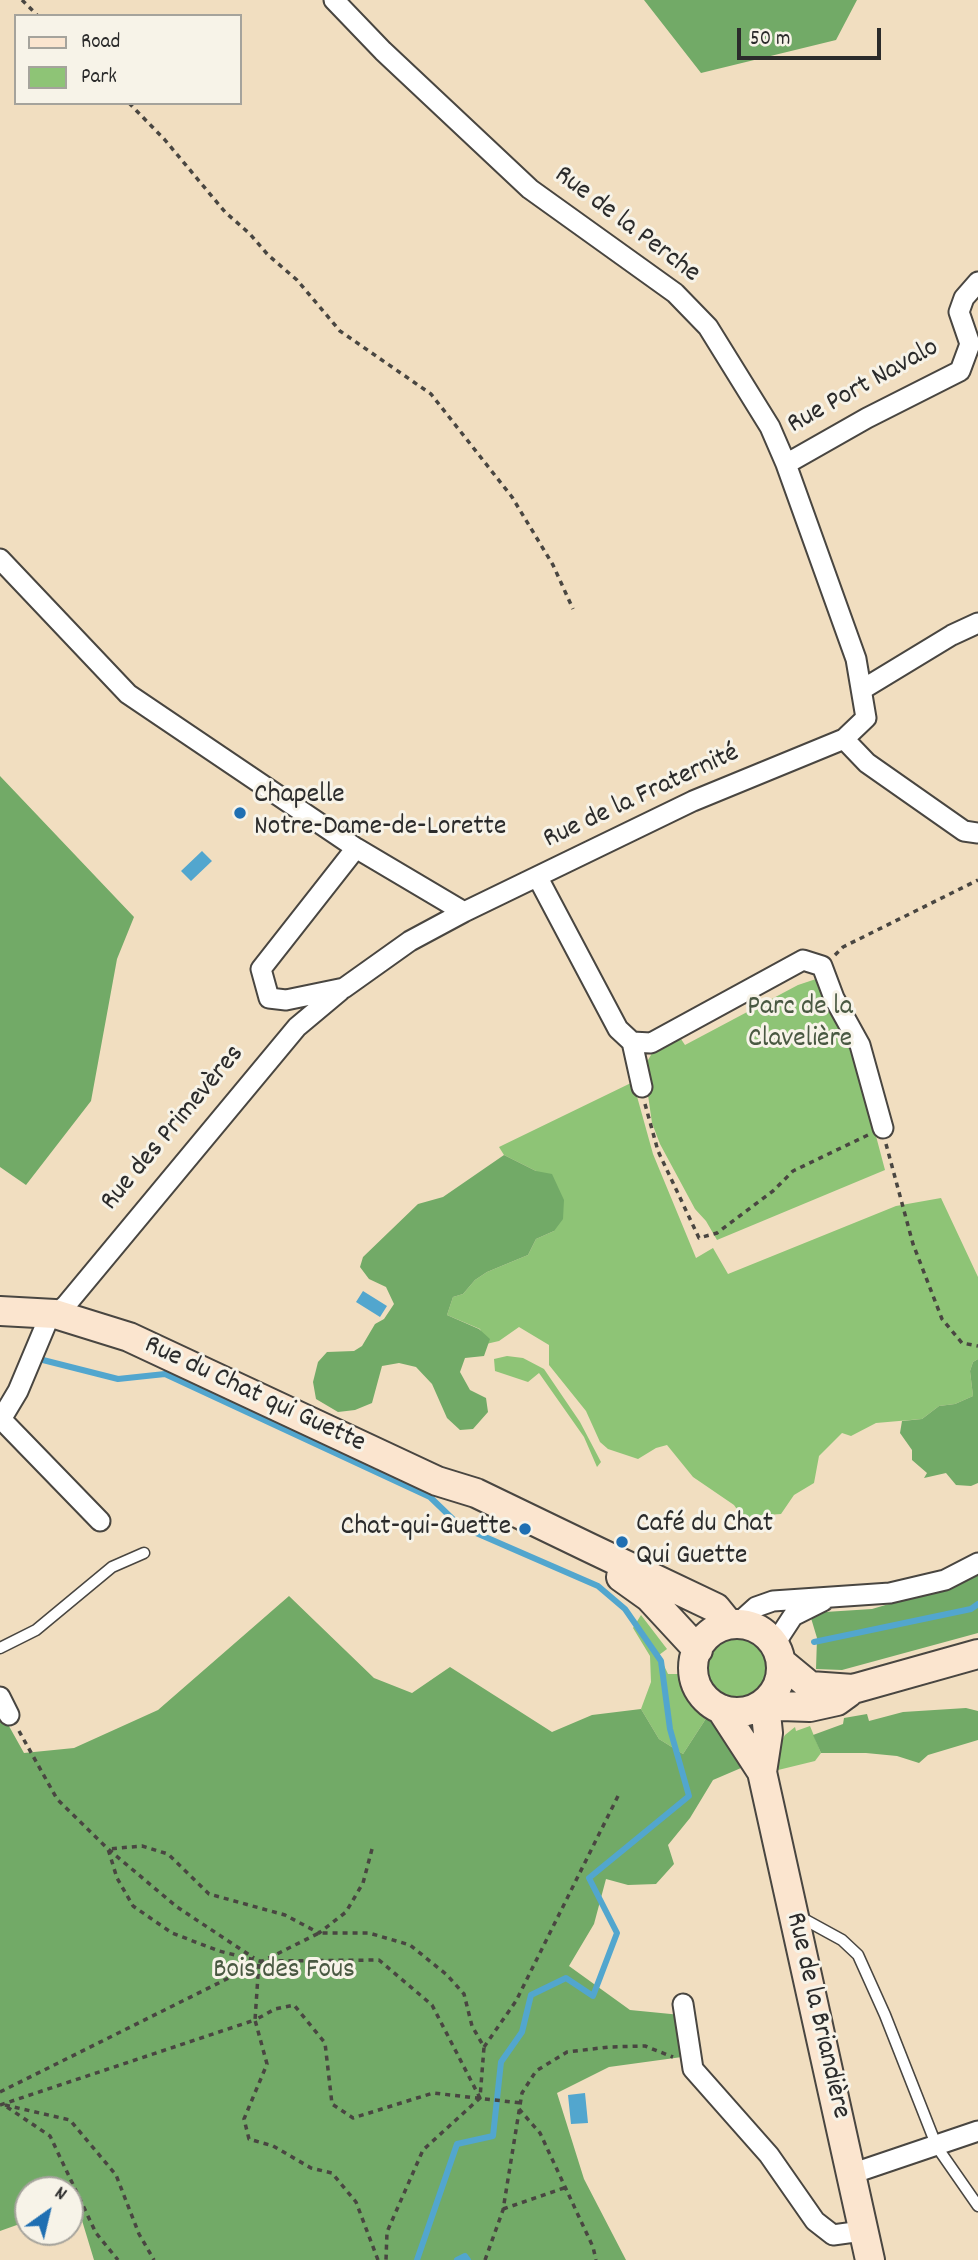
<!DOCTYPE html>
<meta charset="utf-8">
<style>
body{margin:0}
#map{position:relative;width:978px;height:2260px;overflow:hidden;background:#f1dec0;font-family:Dekko,sans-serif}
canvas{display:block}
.legend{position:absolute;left:14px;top:14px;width:228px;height:91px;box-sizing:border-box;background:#f7f3e8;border:2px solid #a5a39c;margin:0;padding:9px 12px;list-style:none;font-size:21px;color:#2b2b2b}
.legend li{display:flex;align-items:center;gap:14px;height:35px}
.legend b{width:35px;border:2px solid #a5a39c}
.north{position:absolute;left:14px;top:2176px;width:70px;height:70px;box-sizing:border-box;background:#f7f3e8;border:2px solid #a5a39c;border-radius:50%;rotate:34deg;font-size:19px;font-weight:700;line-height:28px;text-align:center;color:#2b2b2b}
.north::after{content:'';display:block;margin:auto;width:24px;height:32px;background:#1f6fb2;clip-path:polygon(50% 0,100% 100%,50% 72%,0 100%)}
.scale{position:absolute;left:737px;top:28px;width:144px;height:32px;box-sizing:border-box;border:4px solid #2b2b2b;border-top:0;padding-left:9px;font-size:21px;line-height:24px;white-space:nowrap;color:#2b2b2b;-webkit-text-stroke:5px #f7f3e8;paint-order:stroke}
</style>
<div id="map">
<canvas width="978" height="2260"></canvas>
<ul class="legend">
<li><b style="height:9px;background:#fbe5cf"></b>Road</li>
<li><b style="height:19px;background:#8ec476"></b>Park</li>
</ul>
<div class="north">N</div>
<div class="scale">50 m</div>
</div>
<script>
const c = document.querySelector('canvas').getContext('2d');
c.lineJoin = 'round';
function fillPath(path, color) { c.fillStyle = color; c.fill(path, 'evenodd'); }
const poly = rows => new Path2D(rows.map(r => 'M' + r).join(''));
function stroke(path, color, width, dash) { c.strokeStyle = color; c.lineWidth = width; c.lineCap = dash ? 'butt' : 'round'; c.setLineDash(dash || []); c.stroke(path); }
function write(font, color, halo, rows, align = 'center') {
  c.font = font + ' Dekko,sans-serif'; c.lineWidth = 6; c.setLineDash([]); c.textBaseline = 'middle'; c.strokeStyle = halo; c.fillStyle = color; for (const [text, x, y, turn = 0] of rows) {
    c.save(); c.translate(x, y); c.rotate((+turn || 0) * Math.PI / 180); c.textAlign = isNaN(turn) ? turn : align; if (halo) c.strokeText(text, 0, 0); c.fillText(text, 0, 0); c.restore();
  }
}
fillPath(poly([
 [816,979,851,1042,885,1170,717,1240,706,1221,695,1209,660,1144,652,1123,644,1067,655,1048,677,1033,685,1045,798,985],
 [633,1082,653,1154,696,1258,713,1248,728,1274,896,1206,941,1198,978,1277,978,1359,973,1362,970,1371,973,1396,955,1404,939,1406,922,1419,876,1423,851,1436,842,1433,819,1456,814,1483,794,1495,781,1514,755,1516,745,1521,734,1505,693,1477,667,1445,656,1448,638,1459,608,1449,600,1442,586,1411,549,1365,549,1345,519,1327,499,1341,486,1344,480,1329,447,1315,453,1297,463,1294,475,1280,487,1272,528,1255,536,1239,554,1231,536,1171,504,1155,499,1147],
 [507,1356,523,1358,544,1369,580,1422,601,1462,597,1467,584,1437,539,1373,528,1382,495,1371,494,1359],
 [641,1615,667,1649,659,1655,668,1674,682,1674,689,1694,707,1717,683,1754,659,1739,641,1709,651,1682,650,1656,633,1628],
 '703 1668a34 34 0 1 1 68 0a34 34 0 1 1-68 0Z',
 [810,1726,821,1753,815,1761,774,1771,778,1747,785,1735,795,1727,796,1731]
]), '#8ec476');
fillPath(poly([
 [644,0,857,0,836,40,701,73],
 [0,776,134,917,117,959,91,1101,26,1185,0,1167],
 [504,1155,536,1171,552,1174,564,1200,563,1219,554,1231,536,1239,528,1255,487,1272,475,1280,463,1294,453,1297,447,1315,479,1329,490,1339,484,1356,465,1358,460,1372,470,1390,486,1398,488,1412,473,1429,460,1430,447,1418,432,1384,416,1367,399,1363,382,1366,372,1403,355,1410,338,1412,316,1399,313,1382,318,1362,327,1352,354,1351,362,1346,375,1324,384,1319,394,1304,386,1287,369,1279,360,1267,363,1257,418,1204,443,1197],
 [978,1359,978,1483,971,1486,956,1485,946,1473,924,1478,927,1473,912,1460,912,1450,900,1433,902,1421,922,1419,939,1406,955,1404,973,1396,970,1371,973,1362],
 [978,1572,978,1633,842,1670,816,1669,817,1638,811,1618,825,1612,872,1609,953,1585],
 [289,1596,374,1678,412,1693,450,1667,552,1732,592,1715,641,1709,659,1739,683,1754,707,1717,735,1753,741,1768,713,1780,690,1818,668,1845,674,1864,656,1884,628,1885,606,1879,594,1924,569,1966,630,2010,681,2015,682,2057,609,2067,557,2093,584,2179,626,2260,94,2260,77,2204,70,2206,70,2190,28,2190,28,2221,0,2231,0,1710,24,1753,74,1748,158,1710],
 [966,1708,978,1711,978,1740,928,1755,919,1763,897,1756,866,1753,821,1753,813,1735,843,1724,844,1718,867,1714,869,1721,903,1712]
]), '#72aa67');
fillPath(poly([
 [202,851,212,861,191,881,181,871],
 [363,1291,387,1306,380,1317,356,1302],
 [585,2093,588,2123,571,2124,568,2095]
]), '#52a6ce');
stroke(poly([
 [35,1358,118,1379,165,1374,430,1497,460,1526,598,1586,625,1609,661,1661,670,1729,689,1796,589,1878,617,1933,593,1996,566,1978,531,1995,522,2032,501,2062,493,2136,457,2144,417,2260],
 [814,1642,971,1609,978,1604],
 [457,2260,465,2256,468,2260]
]), '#52a6ce', 6);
const lane = poly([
 [0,1648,36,1630,112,1567,144,1553],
 [800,1917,842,1940,858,1955,885,2015,937,2147,978,2206]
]);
const street = poly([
 [334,0,383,51,530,189,675,293,708,327,770,427,786,464,856,659,866,718,844,739,693,801,464,912,410,941,344,988,286,1000,269,998,261,969,356,848],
 [786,464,867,418,960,371,970,344,959,312,964,298,978,282],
 [0,559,128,694,356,848,464,912],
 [863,689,952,635,978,623],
 [844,739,867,763,964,831,978,833],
 [538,878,618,1029,632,1042,651,1043,803,960,822,966,834,998,860,1045,883,1128],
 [632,1042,642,1087],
 [1,1419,100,1521],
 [0,1421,18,1391,47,1322,66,1305,297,1027,340,991],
 [736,1625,756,1607,773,1601,890,1593,945,1580,978,1563],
 [774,1645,793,1616,823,1601],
 [0,1697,9,1715],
 [683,2004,693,2069,769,2155,815,2221,833,2235,862,2231],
 [851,2174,978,2131]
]);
const secondary = poly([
 [0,1311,55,1314,129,1337,437,1481,476,1493,590,1548,716,1608,729,1624],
 [621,1577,649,1597,698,1650],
 '693 1668a44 44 0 1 1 88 0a44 44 0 1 1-88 0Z',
 [781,1662,810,1686,853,1689,978,1654],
 [768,1701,781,1706,810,1707,837,1701,848,1693],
 [765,1704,768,1733,762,1772,870,2260],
 [721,1709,762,1772]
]);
stroke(lane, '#494641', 13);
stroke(street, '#494641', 23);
stroke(secondary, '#494641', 32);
stroke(poly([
 [22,0,38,16],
 [129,103,165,140,225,212,250,234,268,255,297,280,340,331,431,394,512,497,553,565,573,609],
 [835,955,843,947,978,880],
 [645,1104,658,1151,699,1238,717,1233,773,1191,793,1171,868,1135],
 [886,1144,913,1244,942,1319,962,1343,978,1346],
 [19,1731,57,1799,108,1849,177,1907,254,1958],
 [372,1849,363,1883,346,1912,319,1933,285,1915,209,1894,168,1854,142,1846,108,1849,117,1878,133,1906,172,1933,219,1951,259,1961,379,1960,432,2005,480,2098],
 [484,2047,516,2001,619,1794],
 [0,2092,319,1933,369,1933,410,1945,447,1975,464,1994,472,2026,484,2047,480,2098,423,2150,387,2232,386,2260],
 [0,2105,255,2020,259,1961],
 [5,2105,70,2120,116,2175,139,2234,154,2260],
 [7,2107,50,2136,96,2233,118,2260],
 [519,2109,540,2133,593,2247,596,2260],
 [503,2209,564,2188],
 [378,2260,356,2202,332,2173,311,2168,273,2146,249,2139,244,2119,267,2064,255,2020,275,2009,294,2005,325,2043,332,2104,353,2118,433,2093,521,2103],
 [485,2260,503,2210,522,2093,536,2071,567,2052,609,2047,645,2046,673,2057]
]), '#494641', 3.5, [5, 5]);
stroke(lane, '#fff', 10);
stroke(street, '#fff', 19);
stroke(secondary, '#fbe5cf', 28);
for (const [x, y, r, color] of [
 [240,813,7,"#1f6fb2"],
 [525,1529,7,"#1f6fb2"],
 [622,1542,7,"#1f6fb2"]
]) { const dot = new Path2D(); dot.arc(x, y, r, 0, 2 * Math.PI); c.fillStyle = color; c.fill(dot); stroke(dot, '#f7f3e8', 2.5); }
write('28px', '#2b2b2b', '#f7f3e8', [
 ["Rue de la Perche",626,226,37],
 ["Rue Port Navalo",864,388,-29],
 ["Rue de la Fraternité",642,798,-25],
 ["Rue des Primevères",174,1129,-50],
 ["Rue du Chat qui Guette",254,1396,25],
 ["Rue de la Briandière",816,2016,77]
]);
write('28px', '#2b2b2b', '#f7f3e8', [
 ["Chapelle",254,797],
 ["Notre-Dame-de-Lorette",254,829],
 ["Café du Chat",636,1526],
 ["Qui Guette",636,1558],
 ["Chat-qui-Guette",511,1529,"right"]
], 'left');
write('28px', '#495942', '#f7f3e8', [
 ["Parc de la",800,1009],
 ["Clavelière",800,1041],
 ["Bois des Fous",284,1972]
]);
</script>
